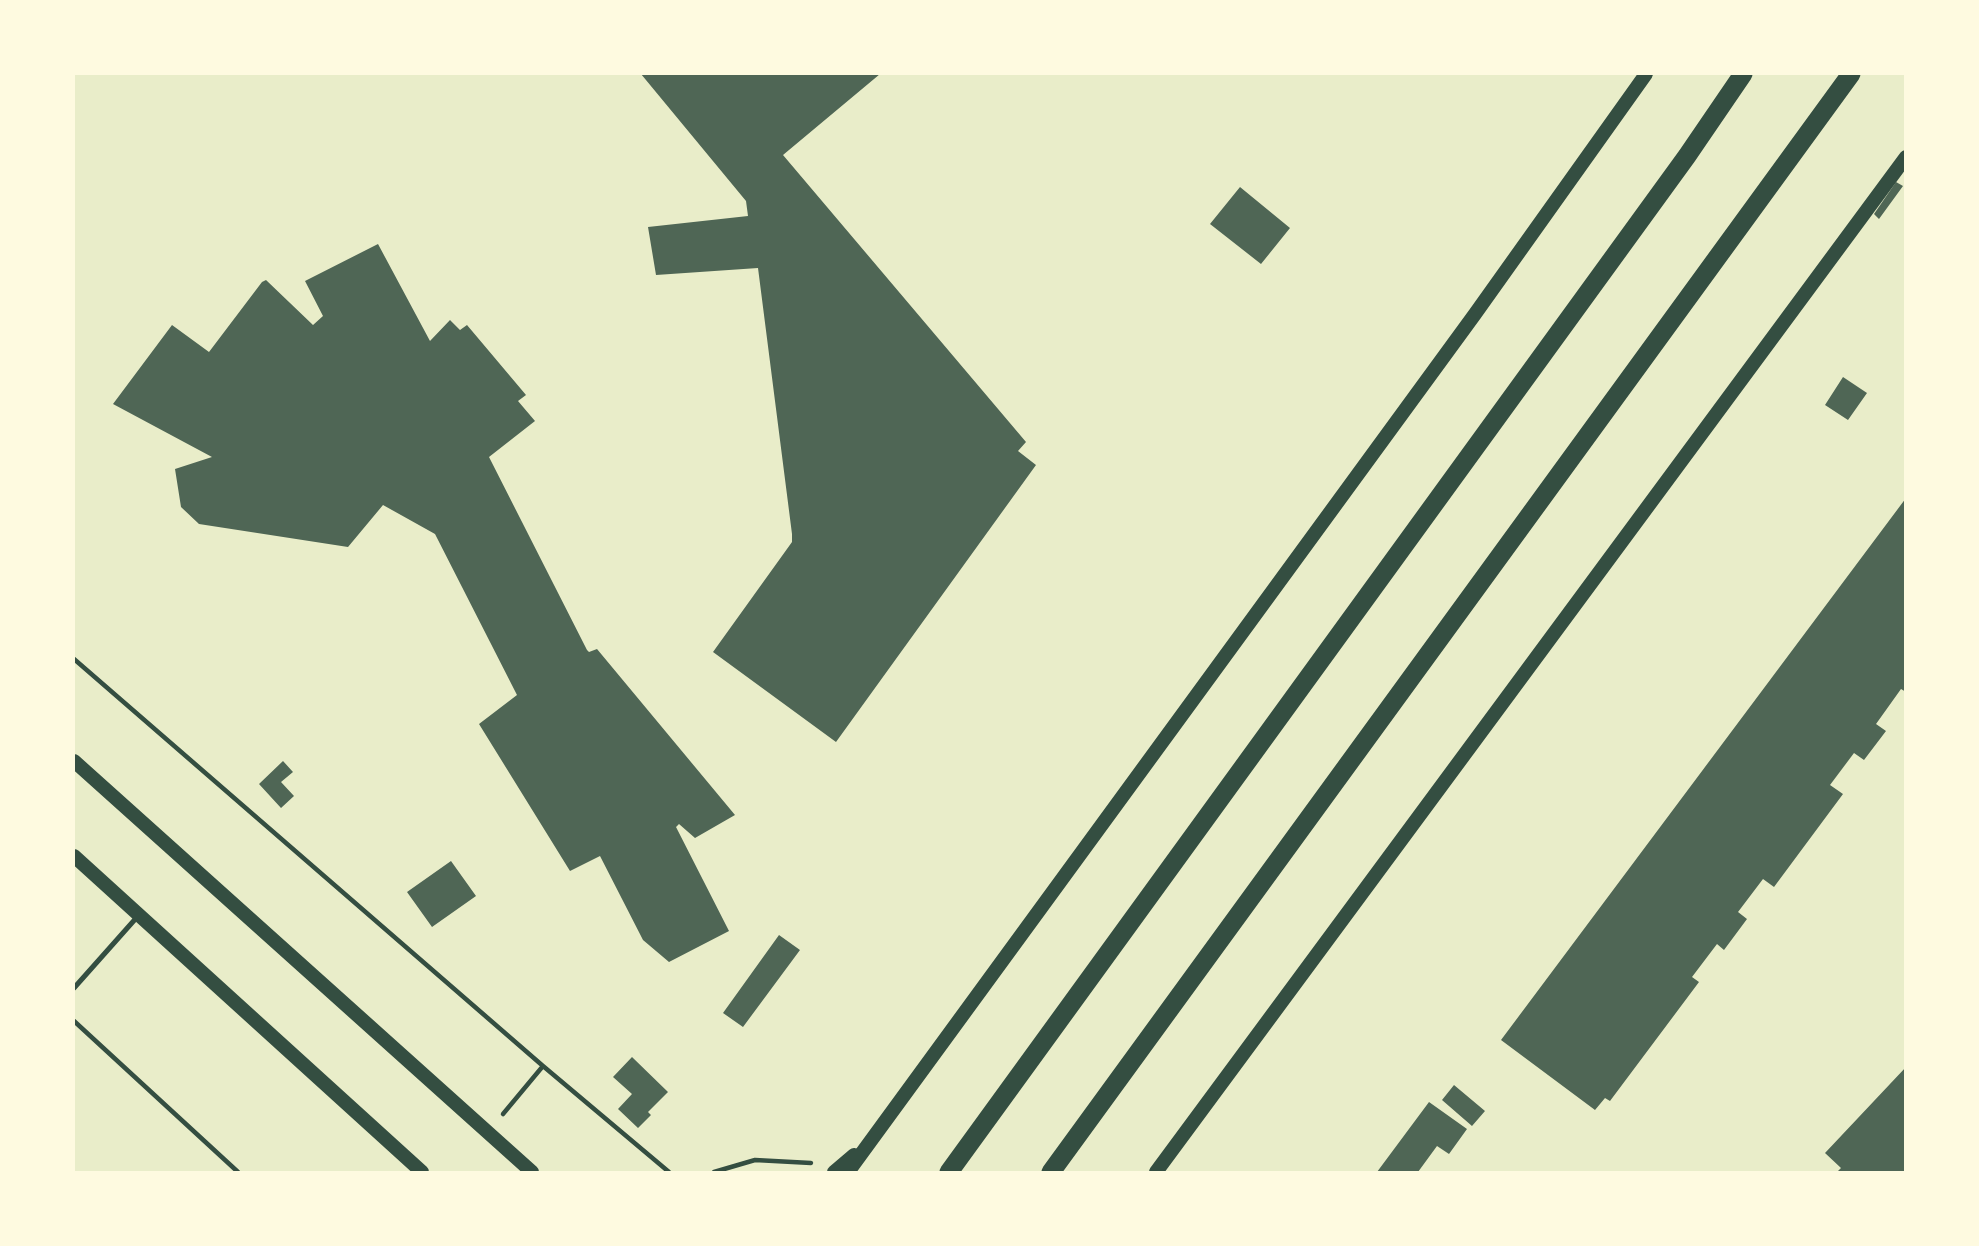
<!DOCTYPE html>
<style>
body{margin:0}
#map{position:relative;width:1979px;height:1246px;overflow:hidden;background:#e9edc9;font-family:Merriweather,serif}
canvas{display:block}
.frame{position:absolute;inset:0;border:75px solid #fefae0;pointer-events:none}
</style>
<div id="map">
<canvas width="1979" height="1246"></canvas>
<div class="frame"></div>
</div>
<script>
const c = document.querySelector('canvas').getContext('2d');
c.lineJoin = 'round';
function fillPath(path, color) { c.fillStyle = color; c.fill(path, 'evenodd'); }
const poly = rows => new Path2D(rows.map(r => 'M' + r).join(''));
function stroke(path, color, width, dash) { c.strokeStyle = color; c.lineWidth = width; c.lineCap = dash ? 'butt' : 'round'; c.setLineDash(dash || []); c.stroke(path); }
fillPath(poly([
 [641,74,880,74,783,155,1026,442,1018,451,1036,465,836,742,713,652,792,542,792,534,758,268,656,275,648,227,748,216,746,201],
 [1896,182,1903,186,1879,219,1874,214],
 [1240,187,1290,228,1261,264,1210,224],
 [378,244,430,341,450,320,460,330,467,325,526,395,518,401,535,421,489,457,587,650,589,652,597,649,735,815,695,838,679,824,676,827,729,931,669,962,643,940,600,856,570,871,479,724,517,695,435,534,383,505,348,547,199,524,181,507,175,469,212,457,113,404,172,325,209,352,262,282,266,280,313,325,323,316,305,281],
 [1843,377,1867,393,1848,420,1825,405],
 [1906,498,1906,692,1901,689,1876,724,1886,731,1864,760,1854,753,1830,785,1843,794,1774,887,1763,879,1738,912,1747,919,1724,950,1717,944,1692,977,1699,982,1610,1101,1605,1098,1595,1110,1501,1040],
 [283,761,293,772,281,782,294,796,281,808,259,784],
 [451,861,476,896,432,927,407,892],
 [779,935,800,950,743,1027,723,1013],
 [632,1057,668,1092,648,1112,651,1115,638,1128,618,1109,632,1094,613,1077],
 [1906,1067,1906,1172,1837,1172,1841,1168,1825,1153],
 [1454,1085,1485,1111,1472,1126,1442,1100],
 [1429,1102,1467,1129,1449,1154,1437,1146,1418,1172,1377,1172]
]), '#4f6655');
stroke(poly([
 [74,659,543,1066,669,1172],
 [74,1021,238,1172],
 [503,1114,543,1066],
 [714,1172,755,1160,811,1163]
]), '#344e41', 4.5);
stroke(poly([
 [74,988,138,916]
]), '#344e41', 5);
stroke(poly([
 [74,761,532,1172],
 [74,856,422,1172],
 [834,1172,854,1155],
 [848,1172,1475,314,1646,74],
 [1156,1172,1906,157]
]), '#344e41', 14);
stroke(poly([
 [949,1172,1687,156,1743,74],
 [1051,1172,1851,74]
]), '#344e41', 19);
</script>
